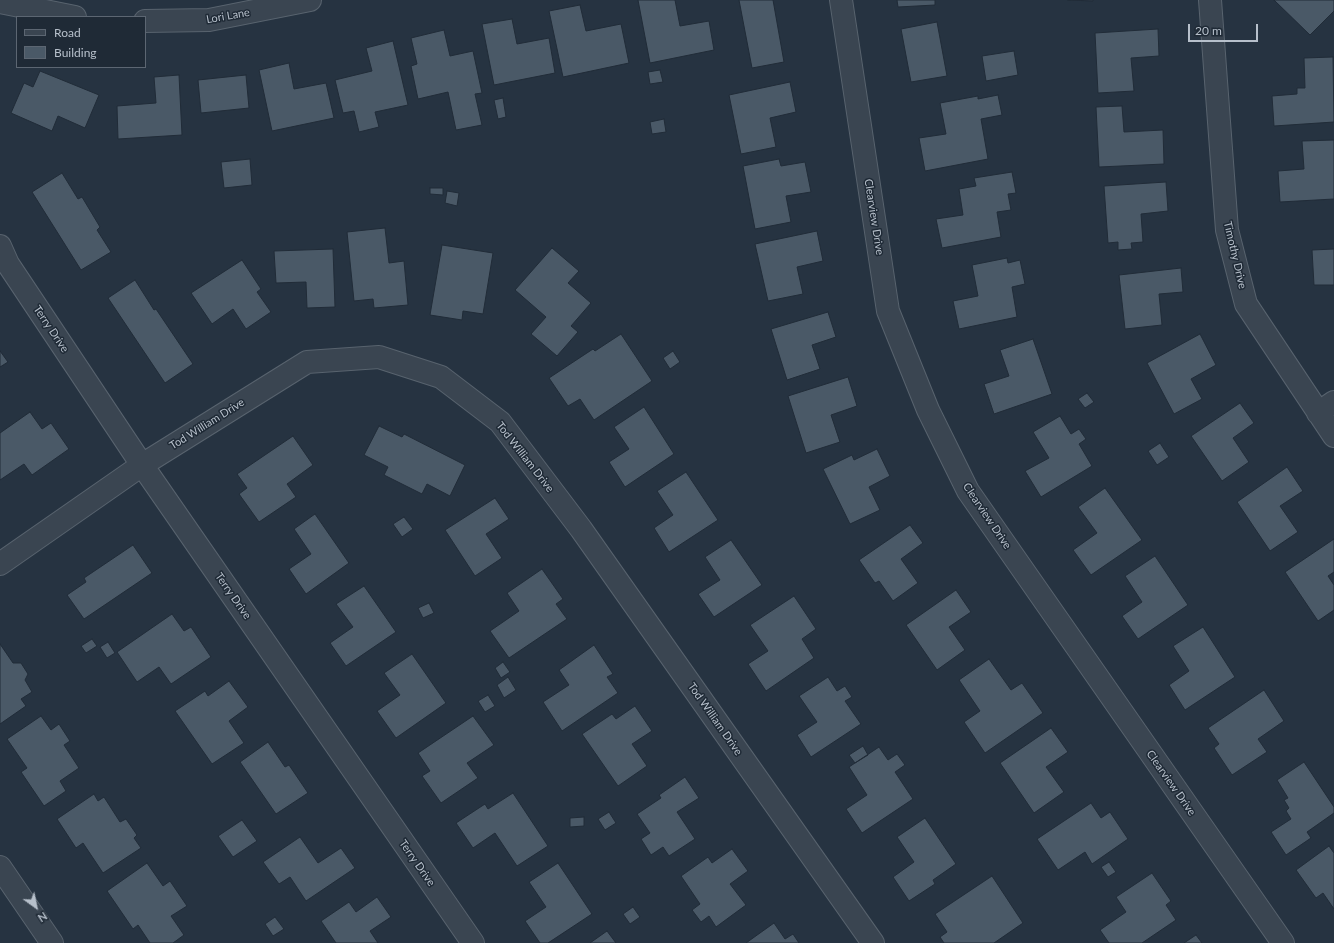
<!DOCTYPE html>
<style>
body{margin:0}
#map{position:relative;width:1334px;height:943px;overflow:hidden;background:#263341;font-family:Lato,sans-serif}
canvas{display:block}
.legend{position:absolute;left:16px;top:16px;width:130px;height:52px;box-sizing:border-box;background:#1f2a36;border:1px solid #5c6672;margin:0;padding:5px 7px;list-style:none;font-size:12px;color:#b7c0cb}
.legend li{display:flex;align-items:center;gap:8px;height:20px}
.legend b{width:20px;border:1px solid #5c6672}
.north{position:absolute;left:16px;top:887px;width:40px;height:40px;-webkit-text-stroke:3px #1f2a36;paint-order:stroke;rotate:147deg;font-size:11px;font-weight:700;line-height:16px;text-align:center;color:#b7c0cb}
.north::after{content:'';display:block;margin:auto;width:14px;height:18px;background:#b7c0cb;clip-path:polygon(50% 0,100% 100%,50% 72%,0 100%)}
.scale{position:absolute;left:1188px;top:24px;width:70px;height:18px;box-sizing:border-box;border:2px solid #b7c0cb;border-top:0;padding-left:5px;font-size:12px;line-height:14px;white-space:nowrap;color:#b7c0cb;-webkit-text-stroke:3px #1f2a36;paint-order:stroke}
</style>
<div id="map">
<canvas width="1334" height="943"></canvas>
<ul class="legend">
<li><b style="height:5px;background:#3a4551"></b>Road</li>
<li><b style="height:11px;background:#4a5967"></b>Building</li>
</ul>
<div class="north">N</div>
<div class="scale">20 m</div>
</div>
<script>
const c = document.querySelector('canvas').getContext('2d');
c.lineJoin = 'round';
function fillPath(path, color) { c.fillStyle = color; c.fill(path, 'evenodd'); }
const poly = rows => new Path2D(rows.map(r => 'M' + r).join(''));
function stroke(path, color, width, dash) { c.strokeStyle = color; c.lineWidth = width; c.lineCap = dash ? 'butt' : 'round'; c.setLineDash(dash || []); c.stroke(path); }
function write(font, color, halo, rows, align = 'center') {
  c.font = font + ' Lato,sans-serif'; c.lineWidth = 3; c.setLineDash([]); c.textBaseline = 'middle'; c.strokeStyle = halo; c.fillStyle = color; for (const [text, x, y, turn = 0] of rows) {
    c.save(); c.translate(x, y); c.rotate((+turn || 0) * Math.PI / 180); c.textAlign = isNaN(turn) ? turn : align; if (halo) c.strokeText(text, 0, 0); c.fillText(text, 0, 0); c.restore();
  }
}
const building = poly([
 [638,0,675,0,680,26,709,21,714,50,650,63,638,0],
 [739,0,773,0,784,62,752,68,739,0],
 [897,0,935,0,935,5,898,7,897,0],
 [1068,0,1093,0,1093,1,1068,0],
 [1274,0,1334,0,1334,11,1310,35,1274,0],
 [580,5,586,31,621,24,629,63,563,77,549,11,580,5],
 [512,19,517,44,549,38,555,73,494,85,482,24,512,19],
 [937,22,947,76,911,82,901,29,937,22],
 [1158,29,1159,56,1131,58,1134,91,1098,93,1095,33,1158,29],
 [444,30,450,56,473,51,482,93,475,94,482,125,456,130,448,92,418,99,411,66,417,64,411,38,444,30],
 [393,41,408,105,375,112,379,127,359,132,354,111,343,113,335,80,372,71,366,48,393,41],
 [1014,51,1018,75,986,81,982,56,1014,51],
 [1333,57,1334,122,1274,126,1272,96,1297,94,1297,88,1305,88,1304,58,1333,57],
 [289,63,294,89,326,83,334,118,272,131,259,70,289,63],
 [660,70,663,82,650,84,648,72,660,70],
 [40,71,99,95,85,128,58,116,52,131,11,113,24,83,33,87,40,71],
 [179,75,182,135,118,139,117,106,156,103,154,77,179,75],
 [246,75,249,108,201,113,198,80,246,75],
 [790,82,796,112,770,118,776,147,741,154,729,95,790,82],
 [998,95,1002,115,981,119,988,159,925,171,919,138,946,134,940,103,978,96,978,99,998,95],
 [503,98,506,117,498,119,494,100,503,98],
 [1122,106,1124,132,1163,130,1164,164,1099,167,1096,107,1122,106],
 [664,119,666,132,652,134,650,122,664,119],
 [1334,140,1334,199,1280,202,1278,171,1304,169,1302,141,1334,140],
 [250,159,252,185,224,188,221,162,250,159],
 [779,159,781,166,805,162,811,192,786,196,791,222,755,229,743,166,779,159],
 [1012,172,1016,193,1008,194,1011,210,997,212,1001,237,942,248,936,219,963,215,959,189,976,186,974,178,1012,172],
 [62,173,78,199,82,197,100,227,97,230,111,252,81,270,32,192,62,173],
 [1166,182,1168,211,1141,214,1143,242,1131,243,1132,249,1118,250,1118,242,1108,243,1104,186,1166,182],
 [430,188,443,188,443,195,430,194,430,188],
 [447,191,459,193,457,206,445,203,447,191],
 [385,228,389,263,404,261,408,305,374,308,373,299,354,301,347,232,385,228],
 [817,231,823,261,797,267,803,294,768,301,755,244,817,231],
 [442,245,493,253,483,314,463,311,462,320,430,315,442,245],
 [552,248,579,271,568,283,591,303,571,326,578,332,557,356,531,334,546,317,515,290,552,248],
 [333,249,335,307,307,308,306,282,276,283,274,251,333,249],
 [1334,249,1334,285,1314,285,1312,250,1334,249],
 [1007,258,1008,263,1020,260,1025,284,1012,287,1017,317,959,329,953,301,978,296,972,265,1007,258],
 [242,260,261,289,257,292,271,312,246,329,233,309,212,324,191,293,242,260],
 [1181,268,1183,292,1159,294,1162,325,1125,329,1119,275,1181,268],
 [135,280,154,310,156,309,193,364,165,383,108,298,135,280],
 [828,312,836,337,812,345,820,369,787,380,771,329,828,312],
 [621,334,652,381,594,420,580,399,568,406,549,378,593,349,595,351,621,334],
 [1200,334,1216,365,1191,379,1202,399,1174,414,1147,363,1200,334],
 [1033,339,1052,394,994,414,984,384,1009,376,1000,350,1033,339],
 [0,351,8,362,0,367,0,351],
 [673,351,680,362,670,369,663,358,673,351],
 [848,377,857,406,831,415,840,442,806,453,788,396,848,377],
 [1087,393,1094,402,1085,408,1078,399,1087,393],
 [1240,403,1254,423,1233,438,1249,462,1222,481,1191,436,1240,403],
 [644,407,674,454,625,487,609,462,629,449,614,427,644,407],
 [30,412,42,429,51,423,69,449,32,475,24,464,0,480,0,433,30,412],
 [1060,416,1071,434,1079,429,1086,439,1079,444,1092,466,1041,497,1025,471,1049,458,1033,432,1060,416],
 [379,426,402,437,404,434,465,465,450,496,427,484,422,494,384,475,388,467,364,455,379,426],
 [293,436,313,465,287,484,296,497,259,522,239,494,247,488,237,474,293,436],
 [1160,443,1169,457,1157,465,1148,451,1160,443],
 [877,449,890,476,869,487,880,510,850,524,823,469,852,455,854,460,877,449],
 [1287,467,1303,491,1280,506,1298,532,1270,551,1237,502,1287,467],
 [686,472,718,520,669,552,654,528,673,515,657,491,686,472],
 [1105,488,1142,540,1091,575,1073,550,1097,533,1078,507,1105,488],
 [495,498,509,519,486,534,502,558,475,576,445,530,495,498],
 [315,514,349,563,306,594,289,569,311,554,294,529,315,514],
 [404,517,413,529,402,537,393,524,404,517],
 [910,525,923,543,901,559,918,583,893,601,879,581,875,583,859,560,910,525],
 [1334,539,1334,572,1328,576,1334,585,1334,610,1318,621,1285,572,1334,539],
 [731,540,762,585,714,617,698,594,720,580,705,557,731,540],
 [133,545,152,573,84,619,67,595,86,582,84,578,133,545],
 [1155,556,1188,605,1138,639,1122,616,1142,602,1125,576,1155,556],
 [542,569,563,599,556,604,567,619,509,658,490,631,519,611,507,593,542,569],
 [364,586,396,632,346,666,330,643,353,627,336,604,364,586],
 [956,590,971,612,949,627,965,650,937,670,906,625,956,590],
 [794,596,816,629,802,639,814,658,766,691,748,664,768,651,750,625,794,596],
 [429,603,434,613,423,618,418,608,429,603],
 [172,614,184,631,191,627,211,657,171,684,159,667,137,682,117,652,172,614],
 [1203,627,1235,677,1185,710,1169,685,1189,671,1173,646,1203,627],
 [92,639,97,646,86,653,81,646,92,639],
 [108,642,115,653,107,658,100,647,108,642],
 [0,644,13,663,21,663,28,674,25,680,32,692,21,699,26,706,0,724,0,644],
 [594,645,613,674,607,677,618,693,562,731,543,702,569,685,559,670,594,645],
 [412,654,446,703,396,738,377,711,400,695,384,673,412,654],
 [989,659,1011,690,1022,683,1043,713,985,753,964,722,980,711,959,680,989,659],
 [503,662,510,672,501,678,495,668,503,662],
 [508,677,516,690,504,698,497,685,508,677],
 [828,677,837,691,845,686,852,697,845,701,861,724,811,757,797,735,817,722,799,696,828,677],
 [229,681,248,707,229,721,244,743,212,764,175,711,205,691,208,696,229,681],
 [1264,690,1284,721,1258,739,1267,752,1232,775,1214,748,1219,744,1208,728,1264,690],
 [488,695,495,706,485,712,478,701,488,695],
 [635,706,652,731,632,744,647,766,618,786,582,734,612,714,616,719,635,706],
 [41,716,51,730,59,724,70,741,64,745,79,768,60,781,66,791,44,806,21,772,27,768,7,739,41,716],
 [473,716,494,745,467,763,478,778,441,803,422,776,430,771,418,753,473,716],
 [1051,728,1068,752,1046,767,1064,792,1034,813,1000,763,1051,728],
 [268,742,285,767,289,765,308,793,276,814,240,762,268,742],
 [863,746,868,755,855,763,849,755,863,746],
 [879,747,888,760,897,754,905,765,895,772,913,799,862,833,846,809,867,795,849,767,879,747],
 [1304,762,1334,807,1334,813,1307,832,1311,838,1286,855,1271,832,1291,819,1286,811,1289,808,1284,800,1288,798,1277,780,1304,762],
 [685,777,699,798,677,812,695,839,669,856,663,847,651,855,641,839,650,833,637,814,661,798,659,795,685,777],
 [513,793,548,846,517,866,495,833,473,848,456,823,485,804,488,809,513,793],
 [94,794,98,801,104,797,120,822,126,819,137,835,134,838,141,848,103,873,83,843,76,848,57,819,94,794],
 [1091,803,1101,818,1110,812,1128,839,1092,864,1085,852,1058,870,1037,839,1091,803],
 [609,812,616,823,605,830,598,819,609,812],
 [584,817,584,826,570,827,570,818,584,817],
 [925,818,956,864,933,880,935,884,909,901,893,877,914,862,897,837,925,818],
 [242,820,257,841,233,857,218,836,242,820],
 [300,837,318,863,341,848,355,868,306,901,290,877,279,884,263,862,300,837],
 [1329,846,1334,853,1334,909,1323,893,1316,898,1296,870,1329,846],
 [732,849,748,871,730,884,746,905,716,927,709,916,701,922,692,910,700,904,681,876,708,857,712,863,732,849],
 [1109,862,1116,872,1108,877,1101,867,1109,862],
 [147,863,163,886,170,881,187,906,171,916,184,935,173,943,150,943,138,925,133,929,107,891,147,863],
 [558,863,592,914,548,943,540,943,525,921,546,907,529,882,558,863],
 [1152,873,1171,901,1166,905,1176,920,1142,943,1109,943,1100,930,1126,912,1116,897,1152,873],
 [992,876,1023,923,994,943,944,943,940,937,947,932,935,914,992,876],
 [377,897,391,917,370,931,378,943,336,943,321,921,349,902,356,912,377,897],
 [633,907,640,917,630,924,623,914,633,907],
 [275,917,284,929,273,936,265,924,275,917],
 [774,923,785,939,793,934,799,943,746,943,774,923],
 [607,931,616,943,590,943,607,931],
 [1196,935,1202,943,1184,943,1196,935]
]);
fillPath(building, '#4a5967');
stroke(building, '#212c38', 1);
const street = poly([
 [841,0,888,311,928,410,968,491,1283,943],
 [1210,0,1227,230,1246,304,1334,436],
 [0,2,75,17],
 [145,21,209,20,310,0],
 [0,246,8,264,142,465,473,943],
 [1318,413,1334,402],
 [0,564,142,465,307,362,379,357,441,377,500,422,581,529,873,943],
 [0,867,52,943]
]);
stroke(street, '#58636e', 24);
stroke(street, '#3a4551', 22);
write('11px', '#b7c0cb', '#1f2a36', [
 ["Lori Lane",228,16,-10],
 ["Clearview Drive",874,217,81],
 ["Timothy Drive",1235,255,77],
 ["Terry Drive",51,329,56],
 ["Tod William Drive",207,424,-32],
 ["Tod William Drive",525,457,52],
 ["Clearview Drive",987,516,56],
 ["Terry Drive",233,596,55],
 ["Tod William Drive",715,719,55],
 ["Clearview Drive",1171,783,55],
 ["Terry Drive",417,863,55]
]);
</script>
